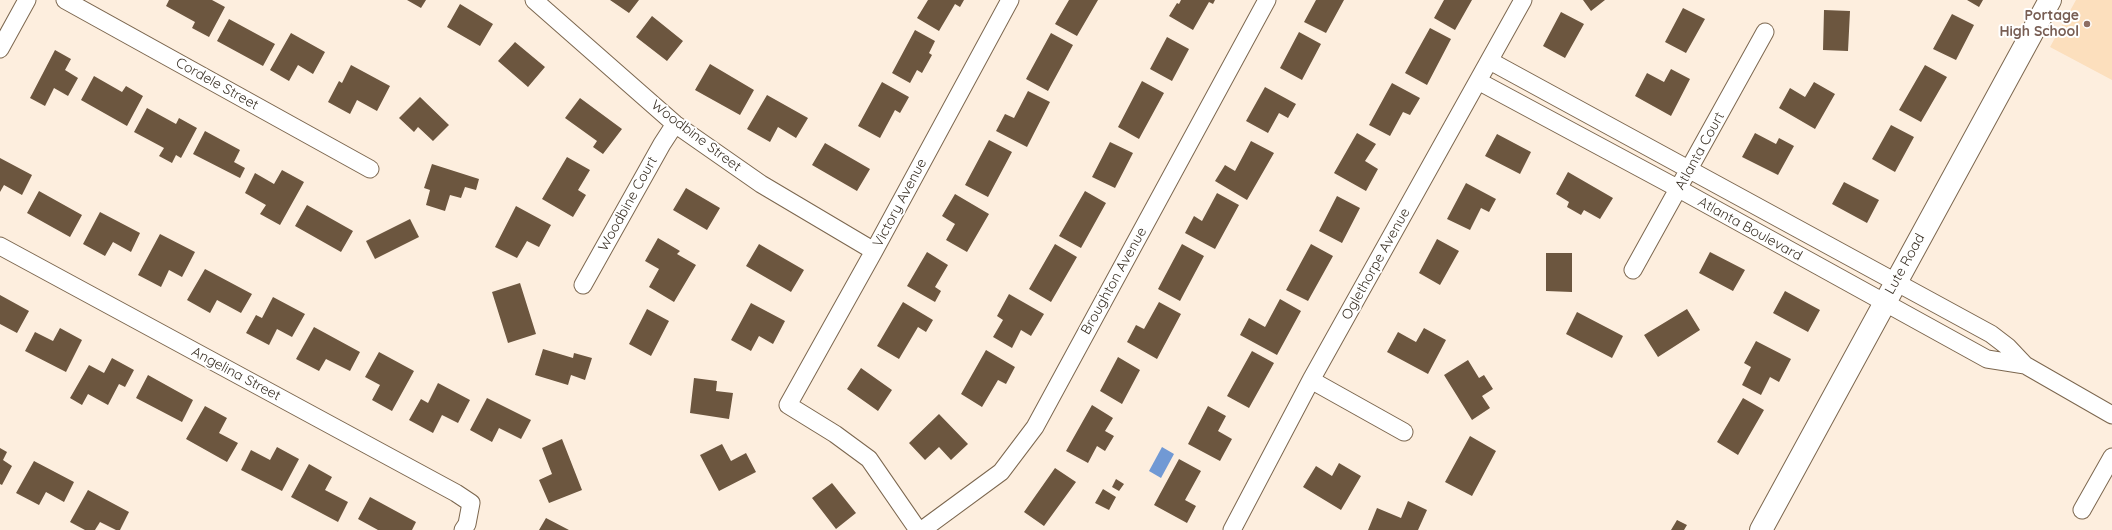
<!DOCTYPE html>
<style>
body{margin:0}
canvas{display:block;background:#fdeede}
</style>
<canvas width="2112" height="530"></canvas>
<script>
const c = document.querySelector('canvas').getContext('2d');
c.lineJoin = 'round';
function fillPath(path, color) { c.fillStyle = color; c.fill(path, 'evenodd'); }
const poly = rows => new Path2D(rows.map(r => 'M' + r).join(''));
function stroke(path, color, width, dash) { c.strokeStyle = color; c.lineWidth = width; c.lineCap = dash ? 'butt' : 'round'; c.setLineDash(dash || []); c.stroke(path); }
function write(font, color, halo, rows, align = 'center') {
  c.font = font + ' Quicksand,sans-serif'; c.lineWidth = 4; c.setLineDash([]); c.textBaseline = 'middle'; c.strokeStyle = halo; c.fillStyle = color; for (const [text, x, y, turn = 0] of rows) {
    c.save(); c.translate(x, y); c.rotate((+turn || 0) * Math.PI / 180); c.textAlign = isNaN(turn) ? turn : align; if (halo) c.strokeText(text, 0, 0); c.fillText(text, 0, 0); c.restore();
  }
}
fillPath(poly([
 [2076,0,2112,0,2112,80,2050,47]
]), '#fcdfbd');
fillPath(poly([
 [1162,447,1174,454,1161,478,1149,471]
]), '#7199d4');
fillPath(poly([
 [169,0,212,0,225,7,209,37,192,28,195,22,166,6],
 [407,0,426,0,421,8],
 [610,0,639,0,629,13],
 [928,0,964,0,960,7,955,4,939,31,917,18],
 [1069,0,1098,0,1077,36,1055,24],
 [1181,0,1215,0,1213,4,1209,2,1193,30,1169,16,1177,3,1179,4],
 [1316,0,1344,0,1326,33,1304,22],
 [1444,0,1472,0,1455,30,1434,18],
 [1583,0,1605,0,1591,11],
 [1967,0,1983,0,1979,7],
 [460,4,493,24,480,46,447,27],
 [1683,8,1705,19,1686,53,1665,42],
 [1824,10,1850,11,1848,51,1823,50],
 [1561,12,1584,24,1565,58,1543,46],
 [1952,14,1974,25,1956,60,1933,49],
 [652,16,683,41,667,61,636,37],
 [229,19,275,44,263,66,217,41],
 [1430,28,1451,39,1427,85,1405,73],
 [915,30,935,41,929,53,932,55,922,73,917,70,910,83,892,73],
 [1299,32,1321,44,1302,80,1280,68],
 [291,33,325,52,313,74,298,65,289,81,270,70],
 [1051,33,1073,45,1048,91,1026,79],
 [1167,37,1189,49,1172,81,1150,69],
 [515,42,545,67,528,87,498,61],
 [55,50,71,59,65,70,78,78,68,96,54,88,45,106,30,98],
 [710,64,754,90,740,115,695,90],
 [351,65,390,86,377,111,357,100,350,114,328,102,339,81,342,83],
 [1925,65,1947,77,1921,122,1899,110],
 [1671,69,1690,79,1671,116,1635,96,1647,73,1664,82],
 [94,76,122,92,126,86,143,96,127,126,81,100],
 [1142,81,1164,93,1139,139,1118,127],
 [882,82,909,97,900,113,895,110,880,138,858,126],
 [1814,82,1835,94,1815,129,1779,108,1790,88,1805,97],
 [1392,83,1420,98,1410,115,1403,112,1390,136,1369,125],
 [1265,87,1296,104,1288,118,1279,113,1268,133,1246,121],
 [1028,91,1050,102,1027,147,996,131,1005,114,1014,118],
 [767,95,808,118,796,138,778,127,770,142,747,129],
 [420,97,449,125,433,141,418,127,414,132,399,118],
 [580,98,622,129,603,154,593,147,597,141,565,118],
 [147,108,176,124,179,118,197,128,181,158,176,155,172,163,159,156,164,148,134,132],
 [1891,125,1914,137,1895,172,1872,159],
 [205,131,240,150,234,162,245,168,240,178,193,154],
 [1357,133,1376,144,1365,161,1378,169,1366,191,1334,173],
 [1755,133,1776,144,1779,138,1794,146,1778,175,1742,157],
 [1497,134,1531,152,1520,174,1485,156],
 [989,140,1012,152,988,197,965,185],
 [1251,141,1274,153,1247,200,1215,181,1225,165,1235,171],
 [1110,142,1133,153,1115,188,1092,177],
 [825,143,870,169,857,191,812,165],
 [567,157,590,170,578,190,586,195,573,217,542,199],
 [0,158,32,175,22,195,4,185,0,192],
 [432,164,479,179,476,190,465,187,461,198,450,195,445,211,426,205,430,190,424,188],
 [282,170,304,182,280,225,260,214,266,205,245,193,255,173,274,184],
 [1568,172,1613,198,1600,219,1584,210,1581,215,1567,207,1569,202,1556,194],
 [1844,182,1879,200,1867,223,1832,204],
 [1466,183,1496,199,1489,212,1481,208,1470,230,1447,219],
 [686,188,720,208,707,230,673,210],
 [39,191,82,215,70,237,27,213],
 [1085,191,1106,203,1081,248,1059,236],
 [1217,193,1239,205,1215,249,1185,233,1194,216,1202,221],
 [955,194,989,214,967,252,946,240,955,224,942,216],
 [1337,196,1360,208,1342,243,1319,231],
 [307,205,353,231,341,252,295,226],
 [516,206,551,225,539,247,527,241,517,258,495,247],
 [100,212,140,233,131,252,113,242,105,256,83,244],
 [410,219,419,237,375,259,366,241],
 [160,234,195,252,182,277,169,270,161,287,138,275],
 [658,238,680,251,677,254,696,265,674,302,649,287,659,269,645,261],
 [1437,239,1459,251,1440,285,1419,273],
 [759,244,804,270,791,292,746,266],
 [1055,244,1077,257,1051,302,1029,289],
 [1182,244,1204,256,1180,301,1158,289],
 [1311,244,1333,256,1308,301,1286,290],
 [927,252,948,265,935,287,941,291,935,302,907,286],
 [1710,252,1745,270,1733,291,1699,273],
 [1546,253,1572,253,1572,292,1546,291],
 [205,269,252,294,241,313,217,300,210,313,187,300],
 [520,283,536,334,508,343,492,292],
 [1785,291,1820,310,1808,332,1773,313],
 [1009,294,1044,314,1031,336,1021,330,1012,348,993,337,1003,320,997,316],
 [0,295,29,311,17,333,0,324],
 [273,297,305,314,292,337,277,329,269,345,246,333,256,315,262,318],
 [1280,299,1301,311,1277,355,1240,335,1249,318,1265,327],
 [903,302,933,320,926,332,918,327,899,359,877,346],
 [1159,302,1181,314,1157,359,1127,342,1136,325,1144,329],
 [751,303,785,321,773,344,759,336,751,351,731,340],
 [647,309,669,321,651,356,629,344],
 [1687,309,1700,330,1658,357,1644,335],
 [1577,312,1623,336,1612,358,1566,334],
 [314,327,360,352,350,371,326,359,319,371,296,359],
 [60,328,82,340,66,372,25,351,35,332,53,341],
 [1424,328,1446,340,1428,374,1387,352,1398,332,1416,342],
 [1756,341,1791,359,1779,382,1770,377,1761,395,1742,385,1751,367,1744,363],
 [543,349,573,358,574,353,592,358,585,380,571,375,568,385,535,375],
 [986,350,1015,367,1006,384,998,380,982,407,961,394],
 [1252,351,1274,363,1249,408,1227,396],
 [379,352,414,371,392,411,372,400,380,385,365,377],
 [1118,357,1140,370,1122,404,1100,391],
 [112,358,134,370,125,387,119,384,108,405,88,394,82,405,70,398,89,365,104,373],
 [1468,360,1479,378,1484,375,1493,389,1482,396,1490,408,1472,420,1444,375],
 [861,368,892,390,878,411,847,389],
 [148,375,193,400,182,422,136,398],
 [694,378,717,381,716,391,733,393,729,419,690,413],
 [438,383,470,400,458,423,442,415,433,433,409,420,421,399,428,403],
 [487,398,531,420,521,439,499,428,492,442,470,430],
 [1743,398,1764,410,1738,455,1717,442],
 [1092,405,1113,418,1105,431,1114,436,1105,451,1097,446,1088,463,1066,451],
 [205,406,227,418,219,433,238,443,227,462,186,439],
 [1208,406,1226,416,1218,431,1232,439,1220,461,1188,444],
 [939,414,968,444,951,460,939,447,925,460,909,443],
 [1470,436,1496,451,1472,496,1445,482],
 [562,439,582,490,549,503,539,480,552,474,542,448],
 [722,444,731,461,746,453,756,472,719,491,700,455],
 [277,447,299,459,282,491,241,470,251,450,270,460],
 [0,448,7,452,3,460,12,466,2,485,0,484],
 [1179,459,1201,471,1185,500,1196,506,1187,523,1154,505],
 [34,461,74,482,64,502,46,492,39,505,16,493],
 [1339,463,1361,476,1341,510,1303,487,1316,466,1332,476],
 [309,464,332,477,325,490,348,502,338,522,291,497],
 [1055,468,1076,482,1044,526,1024,512],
 [1116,479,1124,484,1119,491,1112,487],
 [832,483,856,513,836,529,812,498],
 [1103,489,1116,497,1109,510,1095,503],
 [88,490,129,512,120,530,116,530,100,522,95,530,85,530,70,522],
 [370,497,416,522,412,530,378,530,358,519],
 [1408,501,1427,510,1418,530,1368,530,1377,508,1401,518],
 [546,518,569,530,539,530],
 [1677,520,1687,525,1684,530,1671,530]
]), '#6c563f');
const street = poly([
 [65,0,370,169],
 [534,0,675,124,761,184,874,251],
 [0,49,27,0],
 [1490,61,1991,334,2008,347,2025,365,2112,415],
 [1478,81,1679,189,1987,359,2025,365],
 [0,246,456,493,471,503,467,524,463,530],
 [1633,270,1765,32],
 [583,285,662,144,675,124],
 [1311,380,1404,432],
 [2082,510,2112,457],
 [918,530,869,459,835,434,788,405,874,251,1010,0],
 [922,530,1001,472,1035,427,1267,0],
 [1232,530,1311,380,1523,0]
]);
const secondary = poly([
 [1761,530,2050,0]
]);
stroke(street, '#7c674f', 19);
stroke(secondary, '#7c674f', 24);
stroke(street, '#fff', 17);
stroke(secondary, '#fff', 22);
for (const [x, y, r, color] of [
 [2087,24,4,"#8d6e63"]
]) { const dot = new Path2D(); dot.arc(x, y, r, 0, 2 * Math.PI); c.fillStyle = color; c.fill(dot); stroke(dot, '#fff', 1.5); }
write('bold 14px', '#785e54', '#fff', [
 ["Portage",2079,16],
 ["High School",2079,32]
], 'right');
write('14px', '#3b3227', '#fff', [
 ["Cordele Street",217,84,29],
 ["Woodbine Street",696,136,37],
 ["Atlanta Court",1700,151,-61],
 ["Victory Avenue",900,203,-62],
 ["Woodbine Court",628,204,-61],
 ["Atlanta Boulevard",1750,229,29],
 ["Oglethorpe Avenue",1376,264,-61],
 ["Lute Road",1905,264,-61],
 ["Broughton Avenue",1114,281,-61],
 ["Angelina Street",236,374,28]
]);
</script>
